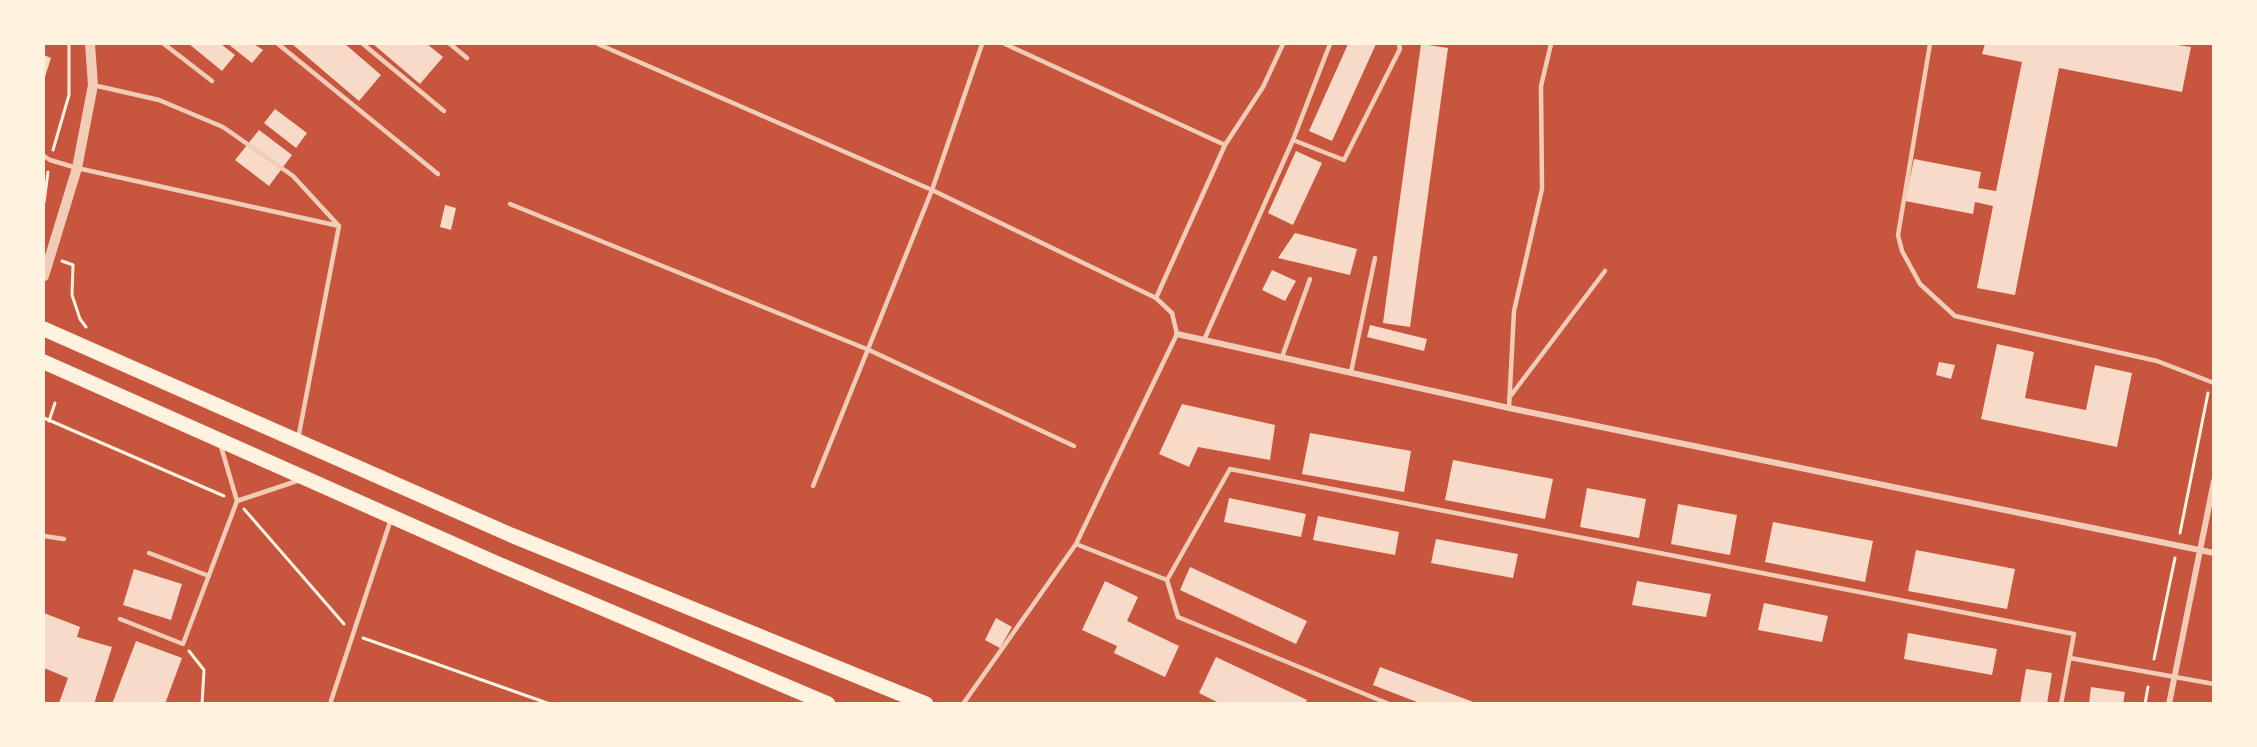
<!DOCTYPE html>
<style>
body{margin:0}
#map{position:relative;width:2257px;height:747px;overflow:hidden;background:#c8553d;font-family:Overpass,sans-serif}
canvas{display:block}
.frame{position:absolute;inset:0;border:45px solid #fff3e0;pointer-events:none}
</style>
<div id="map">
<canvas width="2257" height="747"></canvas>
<div class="frame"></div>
</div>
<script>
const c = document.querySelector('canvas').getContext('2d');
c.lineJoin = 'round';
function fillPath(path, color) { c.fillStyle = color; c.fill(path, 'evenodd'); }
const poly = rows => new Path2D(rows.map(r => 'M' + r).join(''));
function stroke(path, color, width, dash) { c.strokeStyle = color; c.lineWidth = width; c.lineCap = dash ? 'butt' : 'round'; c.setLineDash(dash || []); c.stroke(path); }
fillPath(poly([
 [189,44,221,44,235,55,222,71],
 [228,44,254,44,263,50,252,63],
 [292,44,345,44,381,75,359,101],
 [373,44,427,44,443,57,420,84],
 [1348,44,1376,44,1332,141,1309,131],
 [1421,44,1448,48,1410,327,1383,323],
 [1985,44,2171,44,2191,47,2182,92,2059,68,2015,295,1977,288,1993,206,1975,202,1973,214,1905,201,1914,159,1981,172,1978,188,1996,191,2022,62,1982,54],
 [44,55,51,58,44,80],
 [275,109,307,133,296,148,264,123],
 [259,130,292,155,269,186,235,160],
 [1296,151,1322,163,1293,225,1268,213],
 [445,205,456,208,451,230,440,227],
 [1295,233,1357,249,1350,275,1278,258],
 [1272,270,1296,281,1285,301,1262,290],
 [1370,325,1427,339,1424,351,1367,337],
 [1997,344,2034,352,2025,398,2086,410,2095,365,2132,373,2117,447,1981,419],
 [1939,362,1955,365,1951,379,1936,375],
 [1182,404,1275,425,1270,460,1198,447,1189,467,1159,454],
 [1310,433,1411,451,1404,492,1302,474],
 [1453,460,1553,479,1545,519,1445,500],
 [1587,488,1646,499,1639,538,1580,527],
 [1229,498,1306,514,1301,537,1224,522],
 [1678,504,1737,515,1730,555,1671,544],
 [1318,516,1399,532,1395,555,1313,540],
 [1773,522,1873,541,1865,582,1765,562],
 [1436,539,1518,554,1513,578,1431,563],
 [1916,550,2015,569,2007,609,1908,591],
 [1190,567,1307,621,1296,644,1180,590],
 [134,569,182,584,171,620,123,605],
 [1105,581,1138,597,1127,621,1179,646,1165,677,1114,653,1117,646,1082,630],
 [1637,581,1711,594,1706,617,1632,605],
 [1764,603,1828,616,1822,642,1758,630],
 [44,613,80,627,77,637,112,647,94,704,59,703,68,678,44,668],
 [996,618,1012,627,1000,648,985,640],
 [1908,633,1997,649,1992,675,1904,659],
 [136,641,182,658,165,704,112,704],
 [1216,657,1307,700,1305,704,1221,704,1199,693],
 [1380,667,1476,703,1476,704,1422,704,1373,685],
 [2026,669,2052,673,2047,704,2020,704],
 [2091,687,2125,692,2123,704,2089,704]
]), '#f7dbc8');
stroke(poly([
 [53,150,69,95,69,44],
 [44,202,48,172],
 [62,261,73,265,72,295,80,319,86,327],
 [44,418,224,496],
 [49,421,55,403],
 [244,509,344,624],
 [2180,533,2208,393],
 [363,638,550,704],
 [189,651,204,670,202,704],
 [2154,659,2175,558],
 [2145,704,2148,687]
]), '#fff3e0', 3);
stroke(poly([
 [164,44,212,81],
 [278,44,438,174],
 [363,44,444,111],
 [450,44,467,58],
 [598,44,932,190,1156,298],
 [1005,44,1225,145],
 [1930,44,1898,235,1902,251,1920,284,1955,316,2157,361,2214,383],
 [93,85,159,100,223,127,293,176,339,226,298,439],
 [1293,140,1344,160,1400,49,1399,44],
 [44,156,50,160,77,168,339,226],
 [510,204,869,350,1074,446],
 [1204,340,1293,140,1330,44],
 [1282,357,1310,279],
 [1351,372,1375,258],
 [1509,398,1605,271],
 [1509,408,1514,311,1542,189,1541,86,1551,44],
 [220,443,237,501,300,480],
 [813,486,932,190,982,44],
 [44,536,64,539],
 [1076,544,1167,580,1178,617,1389,704],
 [149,553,209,576],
 [1167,580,1230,469,2074,634,2061,704],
 [120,619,183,644,237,501],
 [2070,658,2214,684],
 [331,701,391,519],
 [963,704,1076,544,1177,334,1172,313,1156,298,1225,145,1263,87,1283,44]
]), '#f1ccb7', 4.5);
stroke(poly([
 [1177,334,1509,408,2214,553],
 [2169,704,2214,481]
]), '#f1ccb7', 6);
stroke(poly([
 [44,276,77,168,93,85,90,44]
]), '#f1ccb7', 10);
stroke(poly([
 [44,329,511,535,926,704],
 [44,362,496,563,828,704]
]), '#fff3e0', 15);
</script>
